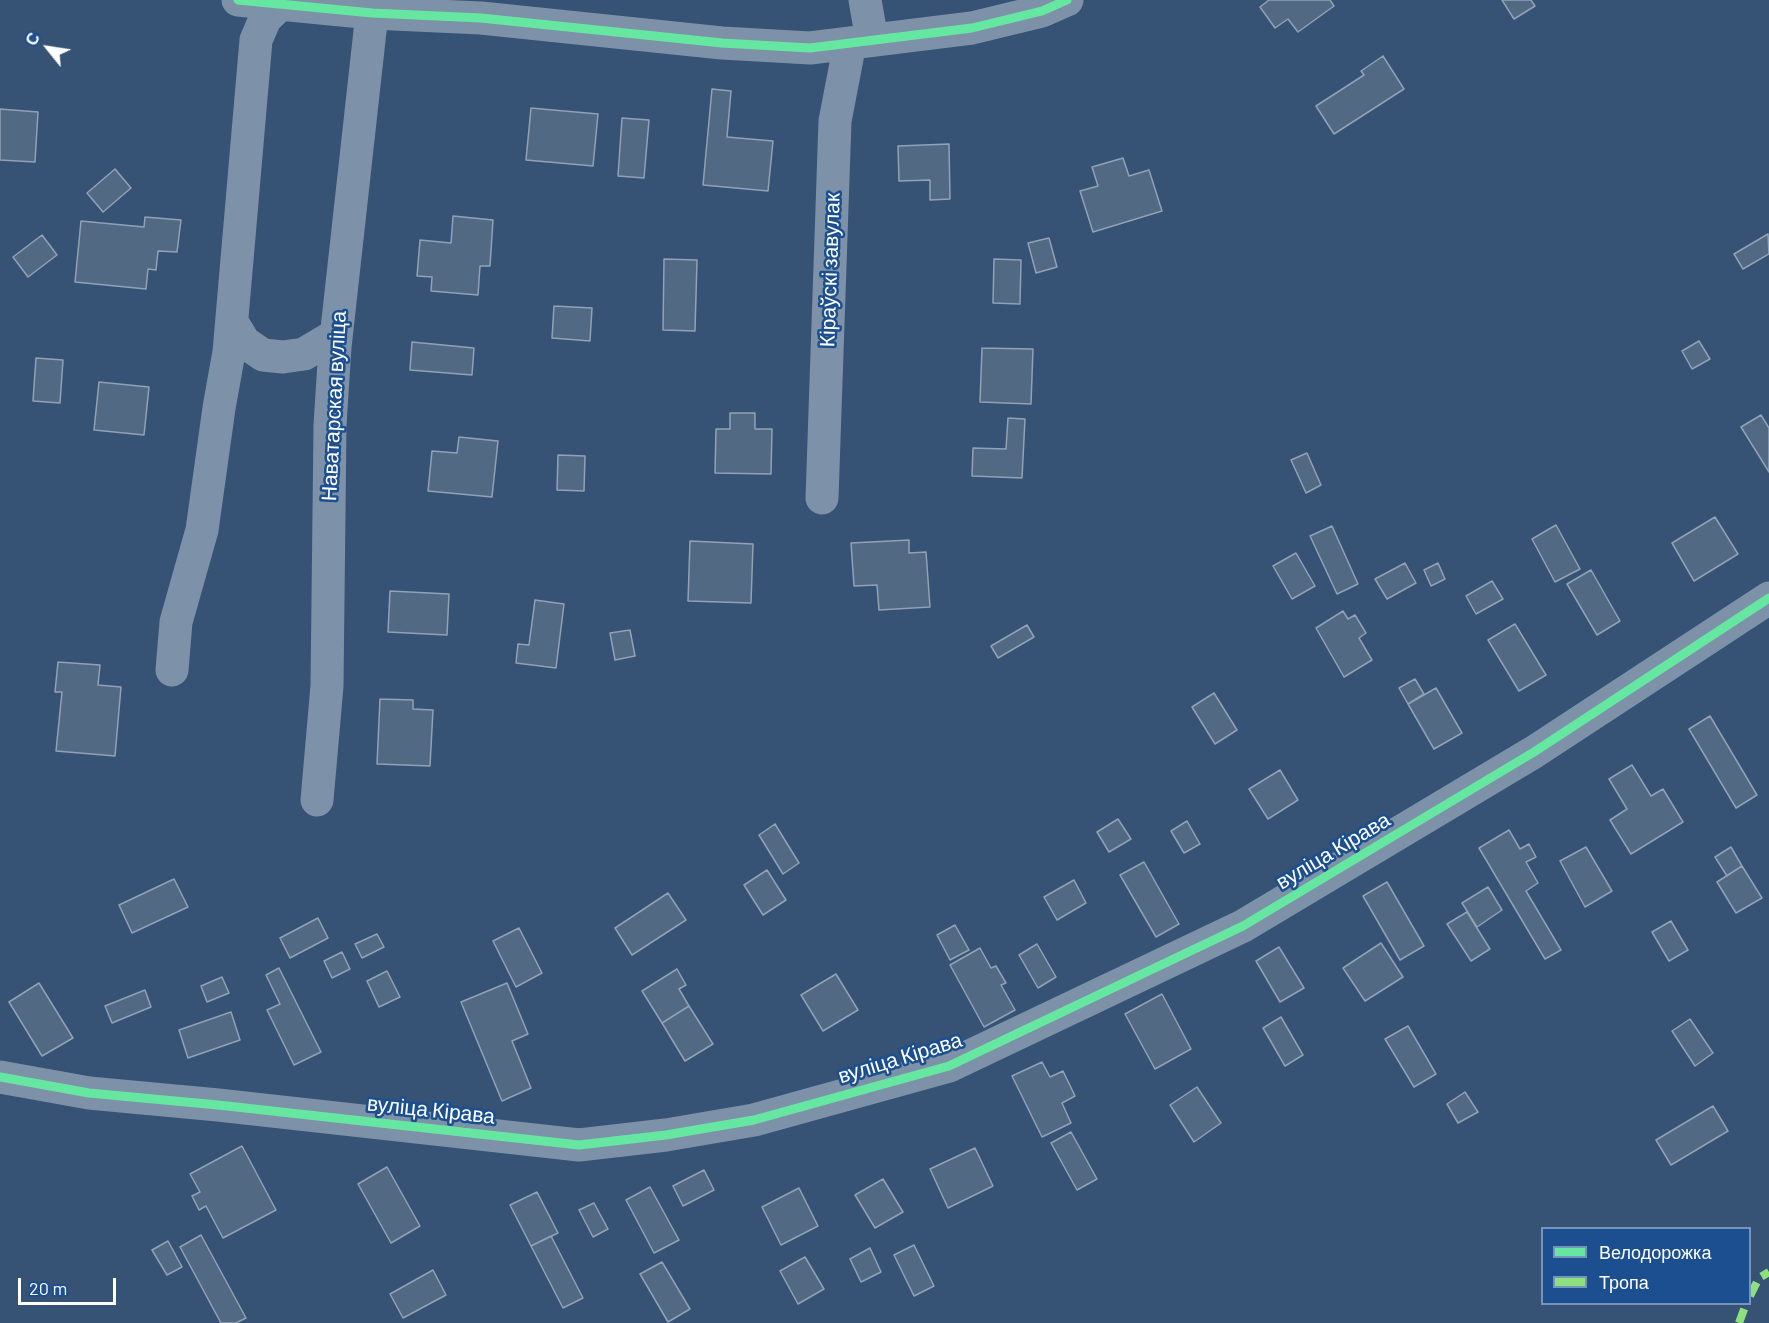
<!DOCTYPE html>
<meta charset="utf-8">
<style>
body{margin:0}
#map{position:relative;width:1769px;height:1323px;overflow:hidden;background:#365274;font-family:Barlow,sans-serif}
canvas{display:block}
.legend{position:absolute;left:1541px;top:1227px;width:210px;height:78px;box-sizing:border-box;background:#1b4f8f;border:2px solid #7695bc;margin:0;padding:8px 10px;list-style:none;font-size:18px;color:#fff}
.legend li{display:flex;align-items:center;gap:12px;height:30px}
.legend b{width:30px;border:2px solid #7695bc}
.north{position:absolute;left:18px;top:18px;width:60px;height:60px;-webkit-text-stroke:4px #1b4f8f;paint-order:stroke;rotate:300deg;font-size:16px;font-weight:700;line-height:24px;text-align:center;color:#fff}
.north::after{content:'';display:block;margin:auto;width:21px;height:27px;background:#fff;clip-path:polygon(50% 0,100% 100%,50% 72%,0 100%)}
.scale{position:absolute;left:18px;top:1278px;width:98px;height:27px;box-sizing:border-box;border:3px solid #fff;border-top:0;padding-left:8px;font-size:18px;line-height:21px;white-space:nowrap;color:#fff;-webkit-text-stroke:4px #1b4f8f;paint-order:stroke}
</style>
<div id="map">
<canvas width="1769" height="1323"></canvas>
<ul class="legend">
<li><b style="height:8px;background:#66e7a1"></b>Велодорожка</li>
<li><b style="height:8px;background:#8de07e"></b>Тропа</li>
</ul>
<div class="north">С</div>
<div class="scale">20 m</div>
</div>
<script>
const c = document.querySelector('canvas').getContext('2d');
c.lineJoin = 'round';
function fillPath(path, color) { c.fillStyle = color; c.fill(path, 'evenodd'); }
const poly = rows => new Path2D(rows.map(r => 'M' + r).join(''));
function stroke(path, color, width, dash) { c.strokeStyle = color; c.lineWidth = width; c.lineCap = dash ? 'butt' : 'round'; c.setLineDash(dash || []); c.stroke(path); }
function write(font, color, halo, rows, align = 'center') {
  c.font = font + ' Barlow,sans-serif'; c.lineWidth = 5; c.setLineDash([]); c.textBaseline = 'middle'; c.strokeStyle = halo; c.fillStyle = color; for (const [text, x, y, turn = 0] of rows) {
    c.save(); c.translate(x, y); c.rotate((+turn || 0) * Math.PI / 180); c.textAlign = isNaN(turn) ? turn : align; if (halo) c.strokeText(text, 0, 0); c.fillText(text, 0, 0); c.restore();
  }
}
const building = poly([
 [1269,0,1330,0,1334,6,1298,32,1288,19,1275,28,1260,7,1269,0],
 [1502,0,1531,0,1535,6,1514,19,1502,0],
 [1383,56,1404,89,1334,134,1316,106,1364,75,1361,71,1383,56],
 [712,89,731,91,727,137,773,141,768,191,703,185,712,89],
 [531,108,598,114,593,166,526,160,531,108],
 [0,109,38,112,35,162,0,160,0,109],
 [622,118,649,120,644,178,618,176,622,118],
 [949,144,950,199,930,200,930,180,899,181,898,146,949,144],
 [1123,158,1129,176,1149,170,1162,211,1093,232,1080,191,1098,186,1092,167,1123,158],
 [115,169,131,188,103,212,87,193,115,169],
 [453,216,493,220,490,266,480,266,478,295,431,291,432,277,417,276,420,240,451,243,453,216],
 [145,217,181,220,177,252,158,251,156,270,148,269,146,289,75,282,81,221,144,227,145,217],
 [1768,234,1769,254,1743,269,1734,254,1768,234],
 [42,235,57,255,28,277,13,257,42,235],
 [1049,238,1057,267,1036,273,1028,243,1049,238],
 [664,259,697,260,695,331,663,330,664,259],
 [994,259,1021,260,1020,304,993,303,994,259],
 [554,306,592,308,590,341,552,338,554,306],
 [1699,341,1710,359,1692,369,1682,351,1699,341],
 [412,342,474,348,472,375,410,370,412,342],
 [982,348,1033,349,1031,404,980,402,982,348],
 [36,358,63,360,60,403,33,401,36,358],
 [99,382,149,387,144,435,94,430,99,382],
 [730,413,755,413,755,429,772,429,771,474,715,473,716,429,730,429,730,413],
 [1761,415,1769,428,1769,472,1741,427,1761,415],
 [1008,418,1025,419,1022,478,972,476,973,448,1006,449,1008,418],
 [459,437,498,441,492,497,428,491,432,451,457,453,459,437],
 [1307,453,1321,485,1306,493,1291,460,1307,453],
 [558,455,585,456,584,491,557,490,558,455],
 [1715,517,1738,554,1694,581,1672,543,1715,517],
 [1556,525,1580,569,1555,582,1532,539,1556,525],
 [1332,526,1358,584,1337,594,1310,536,1332,526],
 [909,540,909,553,926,552,930,607,879,610,877,585,854,586,851,543,909,540],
 [690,541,753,544,751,603,688,601,690,541],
 [1296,553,1315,586,1292,599,1273,566,1296,553],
 [1405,563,1416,583,1387,599,1375,579,1405,563],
 [1438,563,1445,579,1431,586,1424,570,1438,563],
 [1591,570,1620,621,1597,635,1567,584,1591,570],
 [1492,581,1503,599,1476,614,1466,596,1492,581],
 [390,591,449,594,447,635,388,632,390,591],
 [535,600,564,604,556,668,516,663,518,644,529,645,535,600],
 [1343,611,1348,619,1355,615,1366,633,1359,638,1372,660,1344,677,1316,628,1343,611],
 [1515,624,1546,675,1519,691,1488,640,1515,624],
 [1027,625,1034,637,998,658,991,646,1027,625],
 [630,630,635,656,615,660,610,633,630,630],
 [58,662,100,665,98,685,121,687,115,756,56,751,62,692,55,692,58,662],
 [1415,679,1424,694,1408,704,1399,688,1415,679],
 [1436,688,1462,733,1434,749,1408,704,1436,688],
 [1214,693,1237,730,1215,744,1192,707,1214,693],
 [380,699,413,700,413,709,433,710,430,766,377,764,380,699],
 [1710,716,1757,795,1736,808,1689,729,1710,716],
 [1632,765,1651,796,1663,789,1683,822,1631,854,1610,820,1627,809,1609,779,1632,765],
 [1280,770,1298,800,1268,819,1249,789,1280,770],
 [1118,819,1131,839,1109,852,1097,832,1118,819],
 [1187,821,1200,844,1184,853,1171,831,1187,821],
 [775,824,799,863,783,874,759,835,775,824],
 [1509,830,1520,849,1529,844,1536,857,1526,862,1538,883,1526,891,1561,950,1545,959,1479,848,1509,830],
 [1586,847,1612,891,1585,907,1560,861,1586,847],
 [1731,847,1742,866,1727,876,1715,857,1731,847],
 [1144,862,1179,924,1156,937,1120,875,1144,862],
 [1742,866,1762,898,1736,913,1717,882,1742,866],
 [767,870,786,900,763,915,744,885,767,870],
 [174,879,188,907,132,933,119,905,174,879],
 [1074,880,1086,903,1057,920,1044,897,1074,880],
 [1387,882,1424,946,1400,960,1363,896,1387,882],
 [1488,887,1502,910,1477,927,1462,903,1488,887],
 [668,893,686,920,632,955,615,928,668,893],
 [1467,912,1490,949,1471,961,1447,924,1467,912],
 [318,918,328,938,290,958,280,938,318,918],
 [1671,921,1688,950,1669,961,1652,932,1671,921],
 [955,925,969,950,950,960,937,935,955,925],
 [519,928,542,973,516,987,493,941,519,928],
 [377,934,384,947,362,958,355,944,377,934],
 [1381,943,1403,977,1365,1001,1343,968,1381,943],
 [1037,944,1056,977,1038,988,1019,955,1037,944],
 [1279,947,1304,988,1280,1002,1256,961,1279,947],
 [980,948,991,968,996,966,1006,983,1001,985,1015,1010,984,1027,950,965,980,948],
 [342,952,350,969,332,978,324,961,342,952],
 [279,968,321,1052,294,1065,267,1010,280,1004,266,975,279,968],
 [677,969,686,985,679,989,689,1006,662,1023,642,991,677,969],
 [387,971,400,997,379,1007,367,981,387,971],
 [836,974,858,1010,823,1031,801,995,836,974],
 [222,977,229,993,207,1002,201,986,222,977],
 [39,983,73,1038,42,1056,9,1002,39,983],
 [507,983,528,1034,512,1041,531,1088,502,1101,461,1002,507,983],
 [145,990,151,1007,112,1023,105,1006,145,990],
 [1162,994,1191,1049,1155,1069,1125,1014,1162,994],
 [689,1006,713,1044,685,1061,662,1023,689,1006],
 [231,1012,240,1040,188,1058,179,1030,231,1012],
 [1281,1017,1303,1055,1285,1066,1263,1028,1281,1017],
 [1690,1019,1713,1053,1695,1066,1672,1031,1690,1019],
 [1408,1026,1436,1074,1414,1087,1385,1039,1408,1026],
 [1042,1062,1050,1077,1063,1071,1075,1096,1062,1103,1071,1123,1042,1137,1012,1076,1042,1062],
 [1197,1087,1221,1123,1194,1142,1170,1105,1197,1087],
 [1465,1092,1478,1112,1458,1123,1447,1104,1465,1092],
 [1713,1106,1728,1131,1671,1165,1656,1140,1713,1106],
 [1071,1132,1097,1179,1077,1190,1051,1143,1071,1132],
 [242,1146,276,1210,223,1238,206,1206,199,1210,192,1196,200,1192,190,1174,242,1146],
 [975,1148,993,1186,948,1208,930,1169,975,1148],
 [387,1167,420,1226,391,1243,358,1184,387,1167],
 [704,1170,714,1190,683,1206,673,1186,704,1170],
 [883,1179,903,1212,875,1228,855,1195,883,1179],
 [650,1187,679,1240,654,1253,626,1200,650,1187],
 [799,1188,818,1226,781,1245,762,1207,799,1188],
 [537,1192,558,1233,531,1246,510,1205,537,1192],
 [594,1203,608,1229,593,1237,579,1210,594,1203],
 [201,1235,246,1318,236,1323,221,1323,180,1247,201,1235],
 [551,1236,583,1298,563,1308,531,1246,551,1236],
 [168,1241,182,1267,167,1275,152,1250,168,1241],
 [914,1245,934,1286,914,1296,894,1255,914,1245],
 [870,1248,881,1272,861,1282,850,1259,870,1248],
 [805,1257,824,1289,798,1304,780,1271,805,1257],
 [662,1262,690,1309,668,1322,640,1274,662,1262],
 [433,1270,446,1295,403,1318,390,1294,433,1270]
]);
fillPath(building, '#526984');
stroke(building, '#92a2b6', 1.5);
stroke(poly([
 [238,0,372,13,481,18,722,43,810,48,972,28,1042,11,1067,0],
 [865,0,872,40],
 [232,322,244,342,263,355,283,357,304,354,336,335],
 [822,498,835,121,850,43],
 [172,670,176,622,202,530,219,408,229,352,256,40,265,19,284,0],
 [317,800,327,686,330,425,335,347,372,13],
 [0,1077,89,1093,218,1105,579,1145,666,1135,754,1120,949,1066,1243,926,1534,752,1769,598]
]), '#7d92a8', 33);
stroke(poly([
 [1750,1296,1759,1278,1769,1272],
 [1739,1323,1746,1304]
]), '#8de07e', 8, [15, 8]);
stroke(poly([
 [238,0,372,13,481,18,722,43,810,48,972,28,1042,11,1067,0],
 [0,1077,89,1093,218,1105,579,1145,666,1135,754,1120,949,1066,1243,926,1534,752,1769,598]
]), '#66e7a1', 9);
write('21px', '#fff', '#1b4f8f', [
 ["Кіраўскі завулак",830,270,-88],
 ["Наватарская вуліца",334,406,-87],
 ["вуліца Кірава",1333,851,-31],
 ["вуліца Кірава",900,1058,-17],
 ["вуліца Кірава",431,1110,6]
]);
</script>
